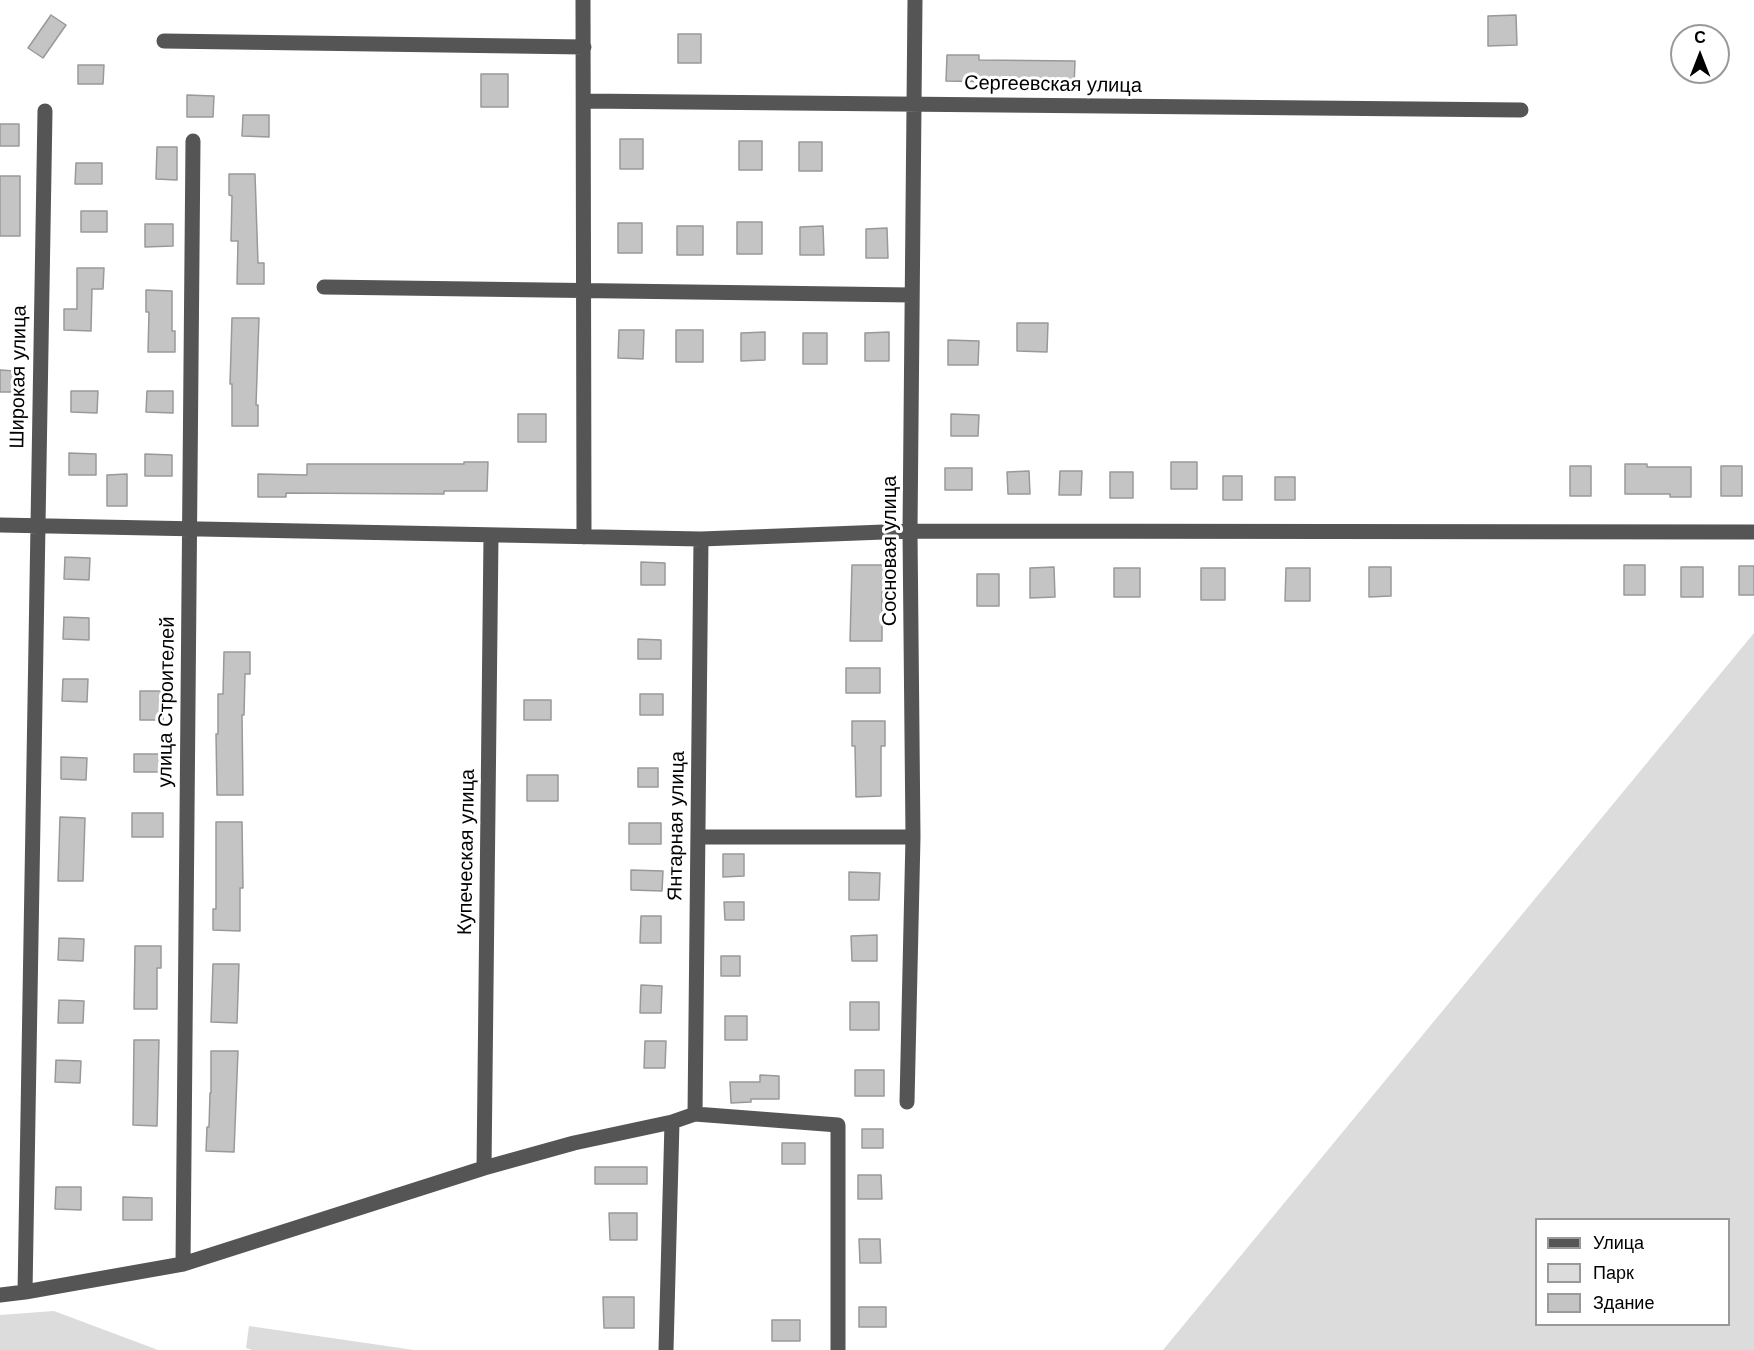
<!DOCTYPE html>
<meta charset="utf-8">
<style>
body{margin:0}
#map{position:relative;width:1754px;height:1350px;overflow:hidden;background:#fff;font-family:Helvetica,sans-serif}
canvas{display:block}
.legend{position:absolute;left:1535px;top:1218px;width:195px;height:108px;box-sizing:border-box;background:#fff;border:2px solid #999;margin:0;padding:8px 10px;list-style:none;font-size:18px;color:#000}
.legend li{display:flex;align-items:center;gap:12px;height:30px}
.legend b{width:30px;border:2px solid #999}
.north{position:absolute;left:1670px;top:24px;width:60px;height:60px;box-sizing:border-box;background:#fff;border:2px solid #999;border-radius:50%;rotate:0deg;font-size:16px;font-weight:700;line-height:24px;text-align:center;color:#000}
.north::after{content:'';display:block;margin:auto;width:21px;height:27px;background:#000;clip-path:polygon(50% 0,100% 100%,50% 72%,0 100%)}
</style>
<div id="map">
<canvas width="1754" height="1350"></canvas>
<ul class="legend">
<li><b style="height:8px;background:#555"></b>Улица</li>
<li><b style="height:16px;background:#dcdcdc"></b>Парк</li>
<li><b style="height:16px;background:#c4c4c4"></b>Здание</li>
</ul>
<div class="north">С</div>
</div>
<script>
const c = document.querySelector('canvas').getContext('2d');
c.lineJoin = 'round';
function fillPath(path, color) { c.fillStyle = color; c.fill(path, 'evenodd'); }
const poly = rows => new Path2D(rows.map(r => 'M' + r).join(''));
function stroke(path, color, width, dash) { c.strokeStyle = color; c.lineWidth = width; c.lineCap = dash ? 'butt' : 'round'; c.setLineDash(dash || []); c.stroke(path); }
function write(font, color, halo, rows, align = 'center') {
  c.font = font + ' Helvetica,sans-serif'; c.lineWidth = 6; c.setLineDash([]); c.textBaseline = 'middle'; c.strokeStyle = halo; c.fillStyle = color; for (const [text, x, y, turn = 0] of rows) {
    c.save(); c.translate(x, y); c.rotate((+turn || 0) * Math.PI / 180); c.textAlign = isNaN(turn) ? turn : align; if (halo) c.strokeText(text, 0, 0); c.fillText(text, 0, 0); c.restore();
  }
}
fillPath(poly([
 [1754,633,1754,1350,1163,1350],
 [1536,1220,1728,1220,1728,1324,1536,1324],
 [54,1311,158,1350,0,1350,0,1315],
 [249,1326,414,1350,252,1350,246,1348]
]), '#dcdcdc');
const building = poly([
 [51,15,66,25,43,58,28,48,51,15],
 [1516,15,1517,45,1488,46,1488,16,1516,15],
 [678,34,701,34,701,63,678,63,678,34],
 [947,55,979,55,979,60,1075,61,1074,87,993,86,993,82,946,81,947,55],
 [78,65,104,65,103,84,78,84,78,65],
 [481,74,508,74,508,107,481,107,481,74],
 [187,95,214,96,213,117,187,117,187,95],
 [243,115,269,115,269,137,242,136,243,115],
 [0,124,19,124,19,146,0,146,0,124],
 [620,139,643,139,643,169,620,169,620,139],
 [739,141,762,141,762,170,739,170,739,141],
 [799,142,822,142,822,171,799,171,799,142],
 [157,147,177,147,177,180,156,179,157,147],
 [76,163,102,163,102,184,75,184,76,163],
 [229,174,255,174,258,263,264,263,264,284,237,284,238,241,231,241,232,196,229,195,229,174],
 [0,176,20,176,20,236,0,236,0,176],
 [81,211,107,211,107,232,81,232,81,211],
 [737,222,762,222,762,254,737,254,737,222],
 [618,223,642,223,642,253,618,253,618,223],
 [145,224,173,224,173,246,145,247,145,224],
 [677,226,703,226,703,255,677,255,677,226],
 [823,226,824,255,800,255,800,227,823,226],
 [887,228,888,258,866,258,866,229,887,228],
 [77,268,104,268,103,289,92,289,91,331,64,330,64,309,77,309,77,268],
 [146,290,172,291,172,331,175,331,175,352,148,352,149,312,146,312,146,290],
 [232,318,259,318,256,405,258,405,258,426,232,426,232,384,230,384,232,318],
 [1017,323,1048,323,1047,352,1017,351,1017,323],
 [619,330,644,330,643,359,618,358,619,330],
 [676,330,703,330,703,362,676,362,676,330],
 [765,332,765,360,741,361,741,333,765,332],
 [889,332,889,361,865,361,865,333,889,332],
 [803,333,827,333,827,364,803,364,803,333],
 [948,340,979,341,978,365,948,365,948,340],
 [0,370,15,371,15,392,0,392,0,370],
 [71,391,98,391,97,413,71,412,71,391],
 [147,391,173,391,173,413,146,412,147,391],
 [518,414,546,414,546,442,518,442,518,414],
 [951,414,979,415,978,436,951,436,951,414],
 [69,453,96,454,96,475,69,475,69,453],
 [145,454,172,455,172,476,145,476,145,454],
 [464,462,488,462,487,491,444,491,444,494,286,493,286,497,258,497,258,474,307,475,307,464,464,464,464,462],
 [1171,462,1197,462,1197,489,1171,489,1171,462],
 [1625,464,1647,464,1647,467,1691,467,1691,497,1670,497,1670,494,1625,494,1625,464],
 [1570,466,1591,466,1591,496,1570,496,1570,466],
 [1721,466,1742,466,1742,496,1721,496,1721,466],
 [945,468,972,468,972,490,945,490,945,468],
 [1029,471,1030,494,1008,494,1007,472,1029,471],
 [1060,471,1082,471,1081,495,1059,495,1060,471],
 [1110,472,1133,472,1133,498,1110,498,1110,472],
 [127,474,127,506,107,506,107,475,127,474],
 [1223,476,1242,476,1242,500,1223,500,1223,476],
 [1275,477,1295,477,1295,500,1275,500,1275,477],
 [65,557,90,558,89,580,64,579,65,557],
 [641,562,665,563,665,585,641,585,641,562],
 [852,565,885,565,885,592,882,592,882,641,850,641,852,565],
 [1624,565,1645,565,1645,595,1624,595,1624,565],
 [1739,566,1754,566,1754,595,1739,595,1739,566],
 [1054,567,1055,597,1030,598,1030,568,1054,567],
 [1369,567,1391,567,1391,596,1369,597,1369,567],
 [1681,567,1703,567,1703,597,1681,597,1681,567],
 [1114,568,1140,568,1140,597,1114,597,1114,568],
 [1201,568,1225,568,1225,600,1201,600,1201,568],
 [1286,568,1310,568,1310,601,1285,601,1286,568],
 [977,574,999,574,999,606,977,606,977,574],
 [64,617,89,618,89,640,63,639,64,617],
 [638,639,661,640,661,659,638,659,638,639],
 [224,652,250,652,250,674,245,674,244,715,242,715,243,795,217,795,216,734,218,734,218,694,223,694,224,652],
 [846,668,880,668,880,693,846,693,846,668],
 [63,679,88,679,87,702,62,701,63,679],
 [140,691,163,691,163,720,140,720,140,691],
 [640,694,663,694,663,715,640,715,640,694],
 [524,700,551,700,551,720,524,720,524,700],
 [852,721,885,721,885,746,881,746,881,796,856,797,855,746,852,746,852,721],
 [134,754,162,754,162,772,134,772,134,754],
 [61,757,87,758,86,780,61,779,61,757],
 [638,768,658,768,658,787,638,787,638,768],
 [527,775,558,775,558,801,527,801,527,775],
 [132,813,163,813,163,837,132,837,132,813],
 [60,817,85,818,83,881,58,881,60,817],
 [216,822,242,822,243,888,240,888,240,931,213,930,213,909,216,909,216,822],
 [629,823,661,823,661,844,629,844,629,823],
 [723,854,744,854,744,876,723,877,723,854],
 [631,870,663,871,662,891,631,890,631,870],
 [849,872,880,873,879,900,849,900,849,872],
 [724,902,744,902,744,920,725,920,724,902],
 [641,916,661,916,661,943,640,943,641,916],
 [877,935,877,961,852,961,851,936,877,935],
 [59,938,84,939,83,961,58,960,59,938],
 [135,946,161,946,161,968,157,968,157,1009,134,1009,135,946],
 [721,956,740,956,740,976,721,976,721,956],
 [213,964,239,964,237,1023,211,1022,213,964],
 [641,985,662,986,661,1013,640,1013,641,985],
 [59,1000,84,1001,83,1023,58,1023,59,1000],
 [850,1002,879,1002,879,1030,850,1030,850,1002],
 [725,1016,747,1016,747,1040,725,1040,725,1016],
 [134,1040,159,1040,157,1126,133,1125,134,1040],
 [645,1041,666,1041,665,1068,644,1068,645,1041],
 [211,1051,238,1051,234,1152,206,1151,207,1127,209,1127,210,1093,211,1093,211,1051],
 [56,1060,81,1061,80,1083,55,1082,56,1060],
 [855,1070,884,1070,884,1096,855,1096,855,1070],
 [760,1075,779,1076,779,1099,751,1099,751,1102,731,1103,730,1082,760,1082,760,1075],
 [862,1129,883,1129,883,1148,862,1148,862,1129],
 [782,1143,805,1143,805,1164,782,1164,782,1143],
 [595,1167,647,1167,647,1184,595,1184,595,1167],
 [858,1175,881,1175,882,1199,858,1199,858,1175],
 [56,1187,81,1187,81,1210,55,1209,56,1187],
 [123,1197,152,1198,152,1220,123,1220,123,1197],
 [609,1213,637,1213,637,1240,610,1240,609,1213],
 [859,1239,880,1239,881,1263,860,1263,859,1239],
 [603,1297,634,1297,634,1328,604,1328,603,1297],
 [859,1307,886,1307,886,1327,859,1327,859,1307],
 [772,1320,800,1320,800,1341,772,1341,772,1320]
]);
fillPath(building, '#c4c4c4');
stroke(building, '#999', 1.5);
stroke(poly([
 [583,0,584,537],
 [164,41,584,47],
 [584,101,1521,110],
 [324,287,912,295],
 [0,525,701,539,910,531,1754,532],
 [698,837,913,837],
 [907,1102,913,837,910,531,915,0],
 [695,1114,701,539],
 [484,1168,491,536],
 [183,1264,193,141],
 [25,1292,45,111],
 [0,1295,25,1292,183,1264,484,1168,574,1143,672,1122,695,1114,838,1125,838,1350],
 [666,1350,672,1122]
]), '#555', 15);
write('20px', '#000', '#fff', [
 ["Сергеевская улица",1053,85,1],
 ["Широкая улица",19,377,-89],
 ["Сосновая улица",890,551,-90],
 ["улица Строителей",167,702,-89],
 ["Янтарная улица",677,826,-89],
 ["Купеческая улица",467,852,-89]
]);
</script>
